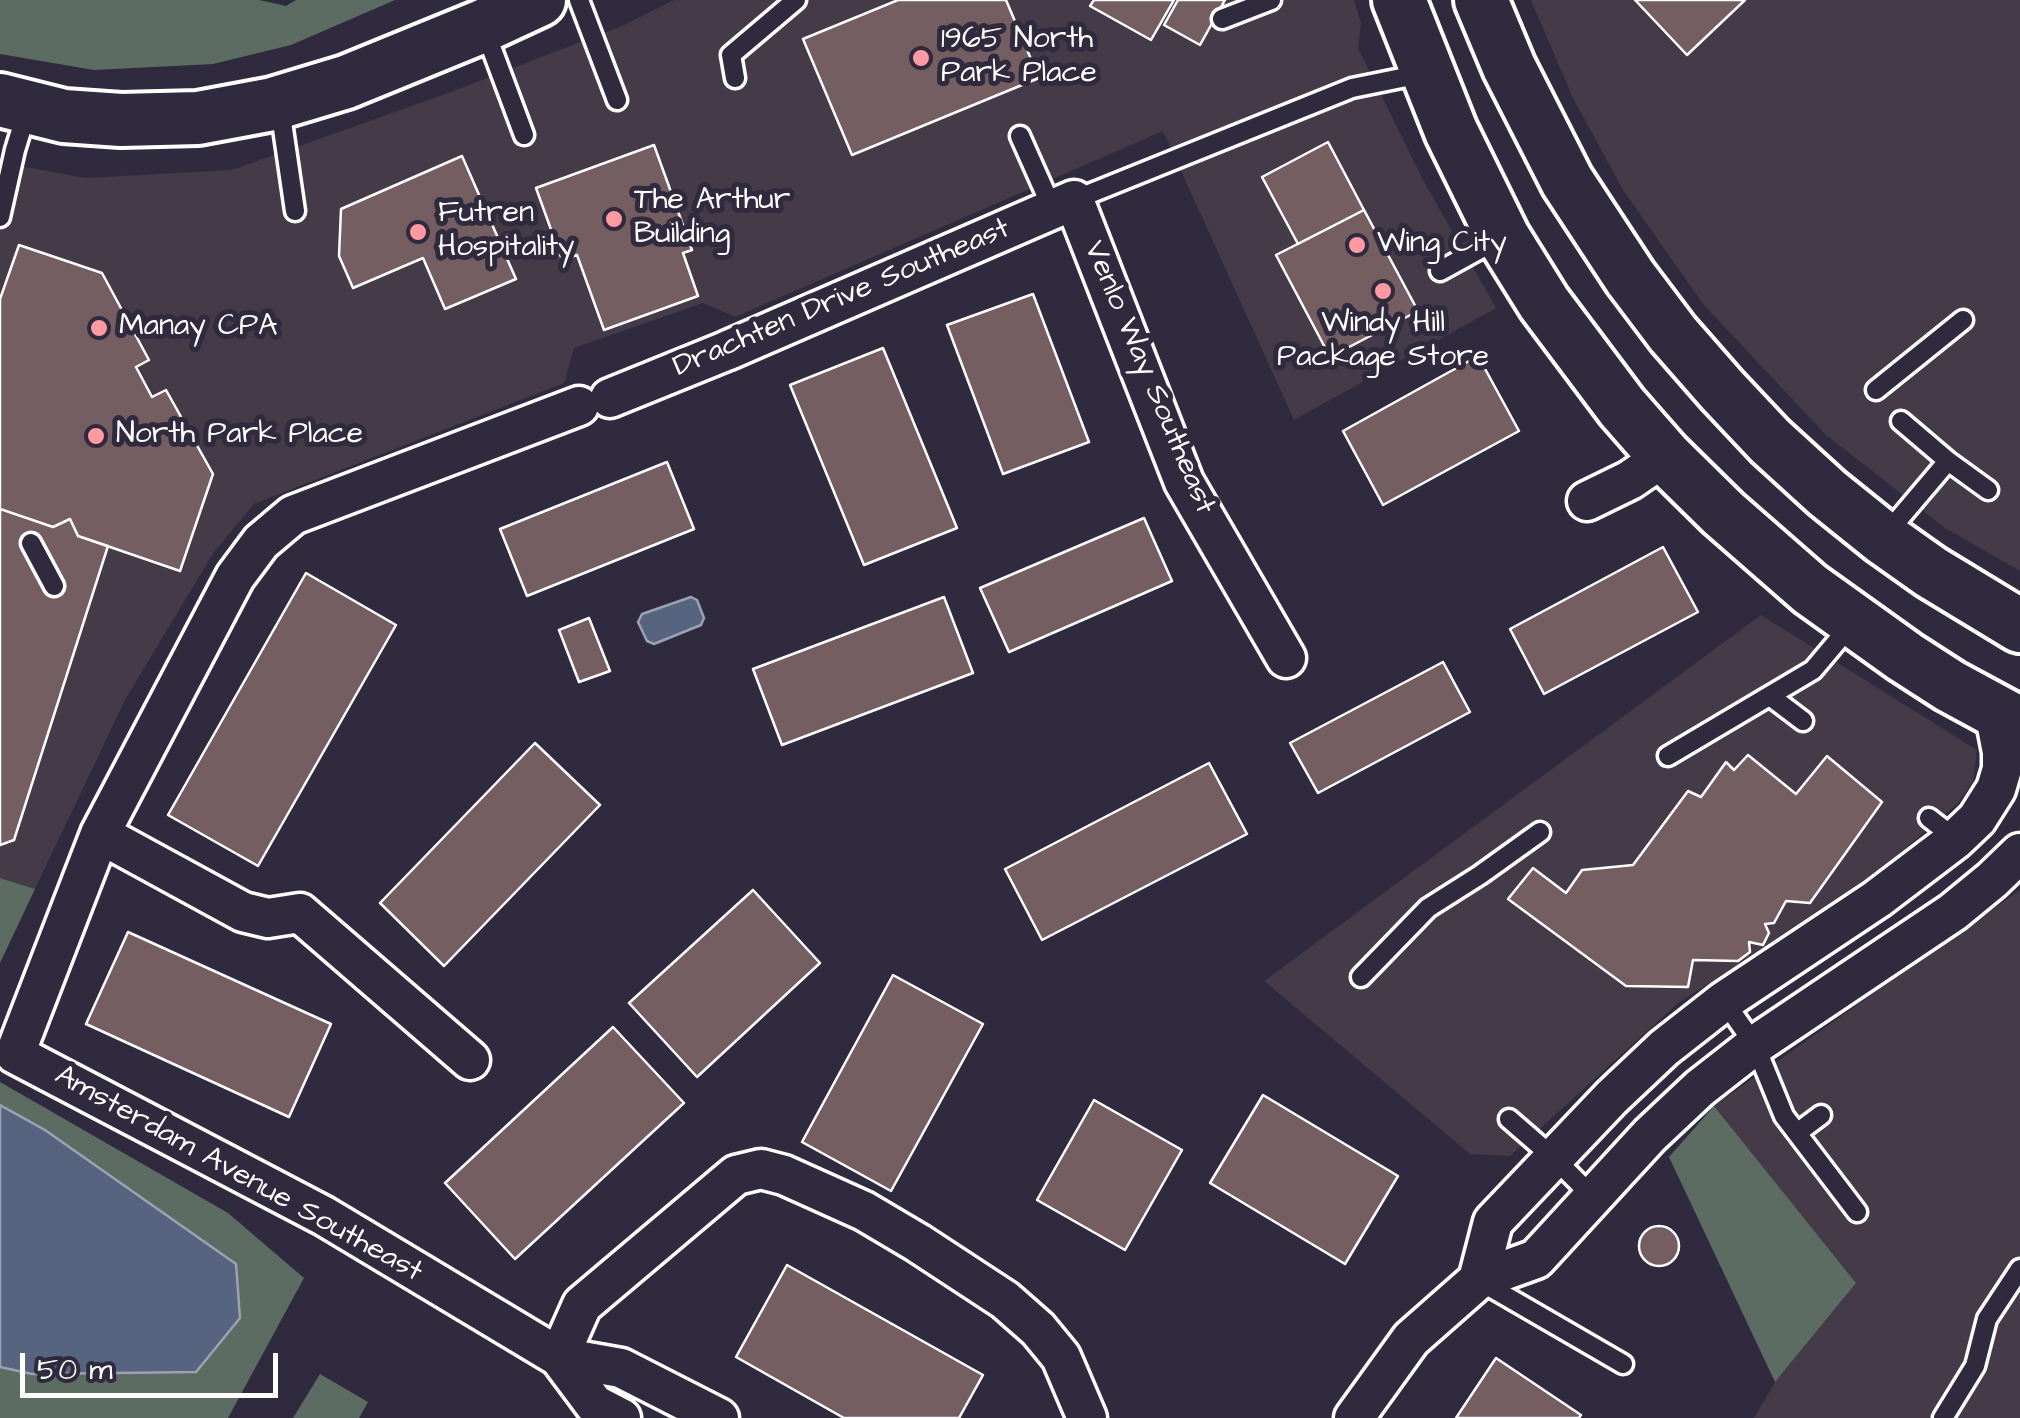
<!DOCTYPE html>
<style>
body{margin:0}
#map{position:relative;width:2020px;height:1418px;overflow:hidden;background:#2f2a3d;font-family:"Architects Daughter",sans-serif}
canvas{display:block}
.scale{position:absolute;left:20px;top:1353px;width:258px;height:45px;box-sizing:border-box;border:5px solid #fff;border-top:0;padding-left:12px;font-size:30px;line-height:35px;white-space:nowrap;color:#fff;-webkit-text-stroke:8px #2f2a3d;paint-order:stroke}
</style>
<div id="map">
<canvas width="2020" height="1418"></canvas>
<div class="scale">50 m</div>
</div>
<script>
const c = document.querySelector('canvas').getContext('2d');
c.lineJoin = 'round';
function fillPath(path, color) { c.fillStyle = color; c.fill(path, 'evenodd'); }
const poly = rows => new Path2D(rows.map(r => 'M' + r).join(''));
function stroke(path, color, width, dash) { c.strokeStyle = color; c.lineWidth = width; c.lineCap = dash ? 'butt' : 'round'; c.setLineDash(dash || []); c.stroke(path); }
function write(font, color, halo, rows, align = 'center') {
  c.font = font + ' "Architects Daughter",sans-serif'; c.lineWidth = 10; c.setLineDash([]); c.textBaseline = 'middle'; c.strokeStyle = halo; c.fillStyle = color; for (const [text, x, y, turn = 0] of rows) {
    c.save(); c.translate(x, y); c.rotate((+turn || 0) * Math.PI / 180); c.textAlign = isNaN(turn) ? turn : align; if (halo) c.strokeText(text, 0, 0); c.fillText(text, 0, 0); c.restore();
  }
}
fillPath(poly([
 [674,0,1354,0,1361,23,1358,48,1423,180,1496,308,1294,420,1163,131,735,317,703,303,574,348,564,383,254,504,214,552,126,698,35,889,0,878,0,162,85,178,232,170,451,92,624,25],
 [1531,0,2020,0,2020,571,1945,528,1826,435,1703,304,1623,190,1573,98],
 [1761,615,1977,750,1973,782,1958,803,1887,864,1783,937,1678,1003,1510,1156,1470,1154,1264,981],
 [2020,890,2020,1418,1754,1418,1775,1382,1856,1283,1714,1106]
]), '#443a48');
fillPath(poly([
 [0,0,259,0,286,6,296,0,395,0,291,45,213,64,94,70,0,54],
 [0,878,35,889,0,963],
 [0,1082,228,1213,304,1278,228,1418,0,1418,0,1367,32,1374,235,1264,45,1130,0,1105],
 [1714,1106,1856,1283,1775,1382,1669,1157],
 [320,1374,368,1402,359,1418,293,1418]
]), '#5d6c62');
const water = poly([
 [691,597,697,600,704,618,701,625,654,644,647,641,638,622,642,614,691,597],
 [0,1105,45,1130,236,1264,240,1318,196,1372,32,1374,0,1367,0,1105]
]);
fillPath(water, '#566480');
stroke(water, '#9aa2b3', 2.5);
const building = poly([
 [898,0,1006,0,1039,78,852,155,803,39,898,0],
 [1094,0,1174,0,1151,40,1090,6,1094,0],
 [1178,0,1225,0,1200,45,1164,25,1178,0],
 [1635,0,1745,0,1687,55,1635,0],
 [1328,142,1364,210,1298,244,1262,177,1328,142],
 [654,145,692,250,683,253,698,296,604,330,577,255,562,260,536,188,654,145],
 [462,156,516,279,445,309,423,258,353,288,339,256,341,209,462,156],
 [1364,210,1418,311,1330,357,1276,255,1364,210],
 [19,245,102,273,149,360,136,367,152,397,166,390,213,474,180,571,78,536,70,519,53,527,0,509,0,299,19,245],
 [1033,294,1089,442,1003,474,947,325,1033,294],
 [883,348,957,528,864,565,790,385,883,348],
 [1478,356,1519,431,1383,505,1343,431,1478,356],
 [667,462,694,529,527,596,500,529,667,462],
 [0,509,53,527,70,519,78,536,108,546,14,840,0,845,0,509],
 [1144,518,1172,581,1009,652,980,588,1144,518],
 [1663,547,1698,612,1544,694,1510,629,1663,547],
 [306,573,396,625,258,866,168,815,306,573],
 [944,597,973,673,782,745,753,669,944,597],
 [589,618,610,671,579,682,559,630,589,618],
 [1443,662,1470,712,1318,793,1290,743,1443,662],
 [535,743,600,805,444,966,380,903,535,743],
 [1748,755,1796,794,1827,756,1882,802,1810,903,1786,901,1774,923,1765,924,1769,933,1763,945,1749,942,1750,952,1738,961,1693,960,1688,987,1626,986,1508,899,1533,868,1566,893,1582,870,1633,865,1688,791,1701,797,1726,762,1734,770,1748,755],
 [1209,763,1247,834,1042,940,1005,869,1209,763],
 [753,890,820,963,697,1077,629,1003,753,890],
 [128,932,331,1024,289,1117,86,1024,128,932],
 [893,975,983,1024,891,1191,802,1142,893,975],
 [613,1027,684,1103,515,1259,445,1183,613,1027],
 [1263,1095,1398,1176,1345,1264,1210,1183,1263,1095],
 [1094,1100,1182,1150,1125,1250,1037,1200,1094,1100],
 '1639 1246a20 20 0 1 1 40 0a20 20 0 1 1-40 0Z',
 [787,1265,983,1375,959,1418,844,1418,736,1357,787,1265],
 [1496,1358,1581,1415,1579,1418,1456,1418,1496,1358]
]);
fillPath(building, '#745e62');
stroke(building, '#fff', 2.5);
const lane = poly([
 [579,0,617,100],
 [1222,19,1271,0],
 [484,28,524,135],
 [735,78,731,55,796,0],
 [280,108,295,211],
 [1020,136,1052,208],
 [1074,200,1352,88,1421,74],
 [0,217,15,150,27,111],
 [1440,271,1498,239],
 [1876,390,1963,320],
 [1901,421,1948,461,1988,490],
 [1887,533,1948,461],
 [31,543,54,586],
 [1770,696,1803,721],
 [1668,756,1813,670,1850,626],
 [1929,818,1956,839],
 [1361,977,1428,908,1480,875,1540,832],
 [1724,1001,1755,1045,1784,1116,1857,1212],
 [1509,1119,1554,1158,1592,1196],
 [1797,1133,1821,1115],
 [1478,1280,1623,1364],
 [1943,1418,1975,1366,1987,1319,2020,1269]
]);
const street = poly([
 [610,398,726,351,1074,200,1184,482,1286,658],
 [579,406,293,515,261,542,235,577,100,834,15,1054,324,1216,559,1357,621,1368,719,1418],
 [1587,501,1630,480,1665,456],
 [100,834,243,912,268,918,300,913,470,1060],
 [1478,1280,1493,1222,1612,1097,1664,1048,1724,1001,1877,899,1956,839,1977,819,1996,789,2002,769,2002,752,1994,711],
 [559,1357,582,1305,736,1175,761,1169,784,1175,864,1211,918,1243,1005,1300,1038,1329,1061,1357,1087,1418],
 [559,1357,594,1404,621,1418],
 [1354,1418,1411,1339,1478,1280,1536,1259,1650,1135,1700,1088,1755,1045,1953,912,1992,880,2020,853]
]);
const secondary = poly([
 [1399,0,1451,131,1503,237,1544,303,1622,407,1665,456,1723,513,1810,589,1905,657,1950,686,2020,724],
 [1481,0,1509,67,1567,181,1630,277,1673,334,1722,390,1770,441,1827,493,1883,538,1931,572,2020,626],
 [0,100,64,116,121,120,198,118,273,104,346,82,483,26,539,0]
]);
stroke(lane, '#fff', 25);
stroke(street, '#fff', 45);
stroke(secondary, '#fff', 60);
stroke(lane, '#2f2a3d', 18);
stroke(street, '#2f2a3d', 38);
stroke(secondary, '#2f2a3d', 52);
for (const [x, y, r, color] of [
 [921,58,10,"#ff9aa2"],
 [614,219,10,"#ff9aa2"],
 [418,232,10,"#ff9aa2"],
 [1357,245,10,"#ff9aa2"],
 [1383,291,10,"#ff9aa2"],
 [99,328,10,"#ff9aa2"],
 [96,436,10,"#ff9aa2"]
]) { const dot = new Path2D(); dot.arc(x, y, r, 0, 2 * Math.PI); c.fillStyle = color; c.fill(dot); stroke(dot, '#2f2a3d', 4); }
write('30px', '#fff', '#2f2a3d', [
 ["1965 North",941,41],
 ["Park Place",941,75],
 ["The Arthur",634,202],
 ["Building",634,236],
 ["Futren",438,215],
 ["Hospitality",438,249],
 ["Wing City",1377,245],
 ["Windy Hill",1383,325,"center"],
 ["Package Store",1383,359,"center"],
 ["Manay CPA",119,328],
 ["North Park Place",116,436]
], 'left');
write('30px', '#fff', '#2f2a3d', [
 ["Drachten Drive Southeast",842,299,-23],
 ["Venlo Way Southeast",1148,378,67],
 ["Amsterdam Avenue Southeast",238,1175,29]
]);
</script>
